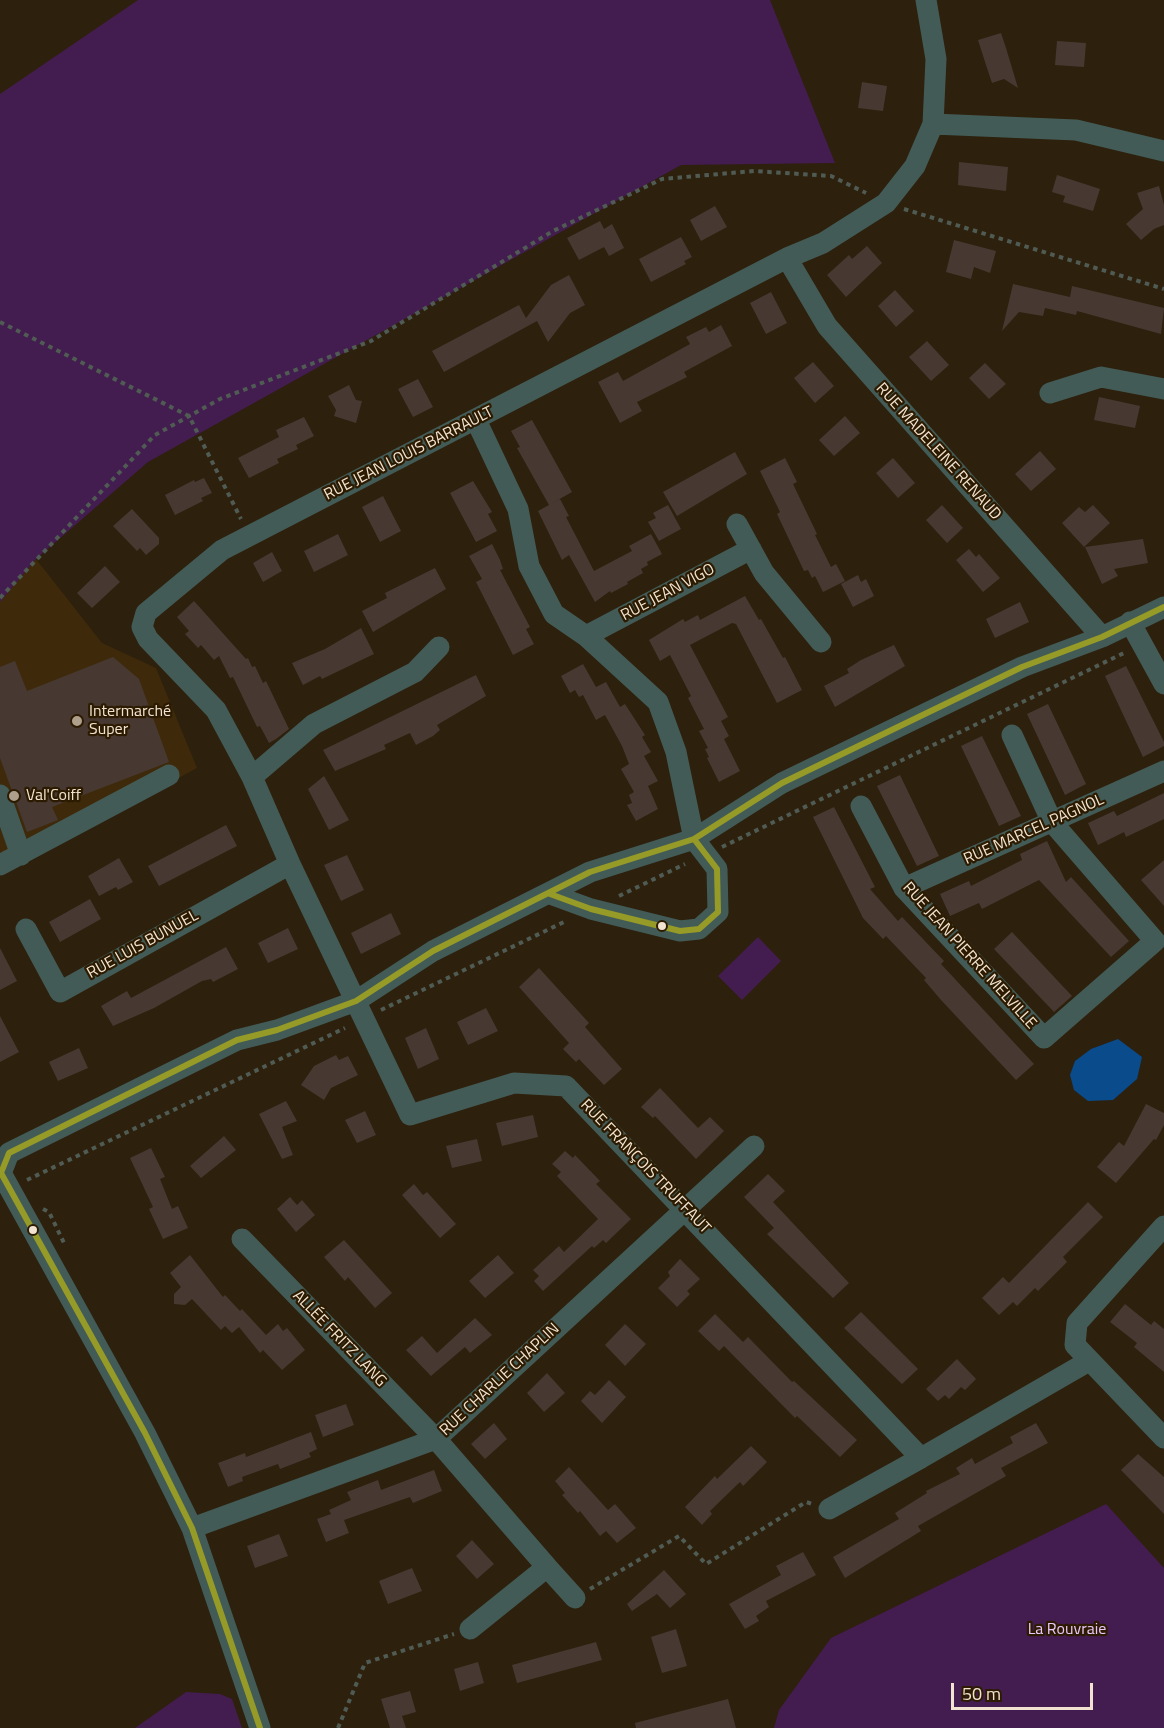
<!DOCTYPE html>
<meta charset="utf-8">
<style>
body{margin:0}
#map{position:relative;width:1164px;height:1728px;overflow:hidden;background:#2d200d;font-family:"Titillium Web",sans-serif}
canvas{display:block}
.scale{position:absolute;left:951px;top:1683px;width:142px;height:27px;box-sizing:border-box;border:3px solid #f2e3d0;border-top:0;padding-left:8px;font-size:18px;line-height:21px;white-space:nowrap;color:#f2e3d0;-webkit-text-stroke:4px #2c1b01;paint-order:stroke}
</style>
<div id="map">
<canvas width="1164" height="1728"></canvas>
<div class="scale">50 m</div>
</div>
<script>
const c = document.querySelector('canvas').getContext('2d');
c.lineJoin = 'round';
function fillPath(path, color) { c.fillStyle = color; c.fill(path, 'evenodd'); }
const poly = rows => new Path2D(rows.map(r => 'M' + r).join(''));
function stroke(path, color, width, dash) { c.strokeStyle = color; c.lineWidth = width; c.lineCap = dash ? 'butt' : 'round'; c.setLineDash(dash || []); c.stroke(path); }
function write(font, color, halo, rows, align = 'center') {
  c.font = font + ' "Titillium Web",sans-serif'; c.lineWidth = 4.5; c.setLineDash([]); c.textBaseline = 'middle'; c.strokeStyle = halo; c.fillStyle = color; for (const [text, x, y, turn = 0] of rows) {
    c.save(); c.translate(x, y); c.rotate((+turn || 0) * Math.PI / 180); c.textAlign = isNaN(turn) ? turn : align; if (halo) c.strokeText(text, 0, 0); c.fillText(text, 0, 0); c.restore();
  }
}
fillPath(poly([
 [36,559,102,643,156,668,197,768,0,875,0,602]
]), '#3e2a0a');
fillPath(poly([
 [138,0,770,0,835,163,681,165,148,462,36,559,0,602,0,94],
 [758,937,781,961,742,1000,718,976],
 [1106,1504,1164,1568,1164,1728,774,1728,779,1710,831,1638],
 [186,1692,220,1694,232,1699,242,1728,135,1728]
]), '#431d4f');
fillPath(poly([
 [1118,1039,1142,1057,1137,1079,1113,1100,1088,1101,1074,1090,1070,1075,1075,1061,1091,1049]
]), '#0a4b8b');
fillPath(poly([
 [1001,33,1006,48,1018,88,1004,79,992,83,986,65,978,40],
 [1057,41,1086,43,1084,67,1055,65],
 [862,82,887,86,883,111,858,108],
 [959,162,1008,167,1006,191,958,185],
 [1057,175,1100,189,1093,211,1063,202,1065,196,1052,192],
 [1159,186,1164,205,1164,225,1154,229,1141,240,1126,224,1143,209,1137,193],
 [715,206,727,227,701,241,690,220],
 [600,221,604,229,612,224,624,248,609,256,604,247,579,260,567,238],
 [681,237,692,257,684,261,686,264,651,282,639,259],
 [954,240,996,251,990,273,974,267,971,279,946,272],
 [867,246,882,263,846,297,827,275,849,255,852,259],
 [569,275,585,305,570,313,548,342,537,321,444,372,432,351,519,305,526,318,551,285],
 [1013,284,1070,297,1072,286,1164,308,1161,334,1077,311,1076,315,1045,308,1043,316,1019,312,1002,331],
 [895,290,914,311,896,327,878,306],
 [771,292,787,323,766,334,750,303],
 [721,325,732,346,684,372,687,377,637,402,642,411,620,423,598,382,618,372,623,381,690,344,686,337,706,327,709,332],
 [927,341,949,365,931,381,909,357],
 [813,362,834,386,815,403,794,378],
 [985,363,1006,384,989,399,969,378],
 [418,379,433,407,413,417,398,389],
 [349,385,356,400,362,401,356,423,334,416,336,410,328,396],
 [1099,397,1140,406,1135,428,1094,420],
 [845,416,860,433,834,456,819,440],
 [304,417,314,436,296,445,298,449,277,459,279,463,249,478,238,458,279,437,276,430],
 [532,420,572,492,549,505,517,448,520,447,511,431],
 [1040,451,1056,469,1031,491,1015,474],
 [735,452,747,474,677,516,663,492],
 [785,458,797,482,793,484,817,534,815,535,831,567,836,564,845,581,823,592,815,576,812,578,808,570,804,571,777,514,780,512,760,471],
 [893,458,915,483,898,498,876,473],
 [204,478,212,493,201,498,203,501,175,515,165,495,194,480,195,482],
 [473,481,492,512,488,514,497,531,476,542,450,493],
 [383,496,401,531,380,542,362,507],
 [560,499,569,516,566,517,594,571,632,551,629,546,651,534,662,554,647,562,648,565,641,569,643,573,627,582,628,584,611,593,610,591,595,602,569,555,562,560,538,511],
 [668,505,681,529,659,541,648,522,656,518,653,513],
 [942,505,963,528,947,543,926,520],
 [1093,505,1110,523,1084,547,1062,523,1079,507,1085,512],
 [132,509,159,538,159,544,146,555,140,548,137,551,113,526],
 [338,534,348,555,314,572,304,551],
 [1143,539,1148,563,1114,569,1118,576,1102,584,1085,547],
 [492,544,500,560,503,569,500,570,530,627,526,629,534,644,513,655,476,582,482,579,469,556],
 [969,549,976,557,979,554,1000,578,983,592,956,560],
 [272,552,282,571,263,582,253,563],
 [105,566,120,582,92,608,77,593],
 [435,568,446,589,373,632,362,611,387,598,385,593],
 [858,575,861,582,866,579,874,596,853,607,841,584],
 [745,596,759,620,761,619,783,658,785,657,802,690,777,703,736,624,732,623,690,645,728,717,721,721,729,736,724,739,740,771,719,782,707,758,709,757,705,749,708,748,699,731,704,729,688,698,691,696,670,655,660,661,649,640,683,619,685,622,698,615,700,620],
 [194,601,246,659,248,658,252,667,255,666,263,683,266,681,289,729,276,739,269,743,260,726,257,727,233,677,230,678,219,656,214,660,201,645,198,648,185,634,189,631,177,617],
 [1020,602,1029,622,995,638,986,619],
 [361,628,374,654,322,679,320,676,303,685,292,663,325,649],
 [894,645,905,666,835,707,824,686,849,673,847,669,861,660],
 [113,657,139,679,169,762,52,807,58,820,27,832,0,758,0,667,15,661,27,691],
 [583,664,596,687,606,682,620,707,625,704,645,735,642,737,651,752,644,756,658,781,648,786,658,809,636,821,627,805,632,803,629,795,634,792,621,769,629,764,622,746,605,715,596,720,583,695,579,697,575,690,570,693,561,676],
 [1126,666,1164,742,1164,746,1143,757,1105,676],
 [476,675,486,696,437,725,440,730,433,736,416,745,410,733,384,745,386,749,335,771,323,750],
 [1048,704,1086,784,1065,795,1027,714],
 [982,736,1021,816,999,826,961,746],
 [900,775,939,856,917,866,877,786],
 [324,776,349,820,329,830,308,789],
 [1164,793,1164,819,1126,837,1124,832,1098,845,1088,823,1114,811,1117,816],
 [834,807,875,887,870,889,898,921,902,917,944,961,941,964,1034,1064,1016,1080,941,1000,924,980,926,978,886,936,883,939,863,918,813,817],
 [226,825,237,846,159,886,148,866],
 [1047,841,1066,882,1071,877,1129,941,1111,957,1039,880,982,909,979,903,950,916,940,894,969,881,971,886,1022,860,1020,854],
 [347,855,364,890,341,901,324,865],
 [119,858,133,882,118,890,116,887,99,896,88,876],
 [1164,860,1164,906,1141,880],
 [90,899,101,919,60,942,49,922],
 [391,913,401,934,361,954,351,933],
 [288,928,298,949,268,963,258,943],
 [1012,932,1072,996,1054,1012,994,949],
 [226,947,238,969,213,982,211,979,202,981,154,1008,113,1026,101,1006,127,991,131,998],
 [0,948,17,981,0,990],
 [539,968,589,1023,585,1027,622,1069,604,1085,579,1059,576,1062,563,1049,569,1043,519,987],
 [486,1008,498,1031,468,1045,457,1022],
 [0,1016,19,1052,0,1062],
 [426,1028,439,1059,418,1069,405,1038],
 [79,1048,88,1068,58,1081,49,1062],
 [336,1055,339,1060,348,1056,358,1075,331,1088,324,1100,301,1085,314,1066],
 [660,1088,698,1128,710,1117,724,1131,696,1159,655,1116,653,1118,641,1107],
 [286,1101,297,1121,282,1127,293,1155,282,1159,259,1114],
 [1146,1104,1164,1113,1164,1125,1156,1140,1154,1139,1116,1183,1097,1167,1119,1142,1124,1146],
 [365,1111,376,1135,357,1143,345,1120],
 [533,1115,538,1137,502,1146,496,1123],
 [224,1136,236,1150,201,1178,190,1166],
 [477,1139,482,1161,452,1168,446,1146],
 [151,1148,165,1177,160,1179,172,1209,178,1206,188,1228,163,1239,149,1209,153,1207,130,1158],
 [565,1151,573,1158,575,1155,600,1181,596,1184,631,1219,606,1243,603,1240,594,1248,592,1246,543,1291,534,1281,539,1276,533,1270,559,1246,564,1252,598,1219,557,1176,561,1172,552,1164],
 [768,1174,785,1191,773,1202,849,1283,833,1298,767,1234,774,1228,744,1197],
 [414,1184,423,1195,427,1192,456,1224,440,1238,402,1195],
 [290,1197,297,1205,302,1200,315,1215,296,1232,277,1209],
 [1088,1202,1103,1217,1063,1257,1067,1262,1038,1291,1035,1288,1017,1306,1013,1302,999,1315,982,1298,1003,1277,1009,1283],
 [344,1240,392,1293,375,1308,348,1277,345,1281,324,1257],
 [190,1255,223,1297,225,1295,240,1311,242,1309,266,1335,278,1324,283,1331,287,1328,305,1350,282,1370,263,1350,260,1353,239,1327,232,1333,225,1326,221,1330,192,1299,185,1305,174,1304,174,1294,181,1287,170,1273],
 [498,1255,514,1273,485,1298,469,1281],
 [680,1259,700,1279,687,1291,690,1294,677,1307,658,1288,670,1276,668,1272],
 [1125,1304,1151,1325,1154,1321,1164,1329,1164,1372,1134,1347,1137,1343,1110,1322],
 [861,1312,918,1369,902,1384,844,1328],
 [715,1314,743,1342,748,1337,792,1382,794,1381,857,1440,840,1457,797,1416,795,1418,724,1346,719,1351,698,1331],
 [475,1318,492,1335,470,1353,465,1347,431,1376,406,1350,422,1336,437,1353],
 [625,1324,646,1344,625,1366,605,1345],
 [957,1359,976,1379,965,1390,961,1387,949,1399,945,1395,938,1401,926,1389],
 [547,1373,565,1393,544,1412,527,1393],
 [609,1380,626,1397,602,1423,581,1401,590,1391,595,1395],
 [346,1404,354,1425,323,1437,315,1415],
 [494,1423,507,1439,485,1459,471,1444],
 [1036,1423,1048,1443,1001,1468,1006,1476,918,1526,921,1531,845,1578,833,1557,899,1519,895,1513,927,1493,926,1491,960,1474,956,1468,972,1458,975,1464,1013,1443,1010,1437],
 [311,1432,317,1449,309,1453,311,1457,280,1469,278,1464,242,1477,243,1481,228,1487,218,1463,245,1453,246,1457],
 [751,1446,767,1462,743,1486,740,1482,710,1511,712,1514,702,1525,685,1507,715,1476,717,1479],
 [1138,1454,1164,1477,1164,1514,1121,1470],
 [569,1467,608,1510,615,1504,636,1528,617,1543,606,1531,600,1536,580,1511,578,1513,562,1495,565,1493,555,1481],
 [434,1470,442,1491,413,1503,410,1497,344,1520,349,1533,326,1542,317,1519,331,1514,329,1510,351,1500,347,1492,378,1480,381,1490],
 [279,1534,288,1556,255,1568,247,1546],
 [472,1540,494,1564,477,1579,456,1556],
 [803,1552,816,1575,766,1601,769,1607,756,1616,759,1621,745,1629,729,1604,781,1575,776,1566],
 [412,1568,422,1591,388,1604,379,1581],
 [664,1570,686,1594,670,1608,657,1594,632,1611,627,1604],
 [676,1629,687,1666,662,1673,651,1637],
 [596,1642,602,1660,517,1683,512,1665],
 [478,1662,484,1683,460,1691,454,1669],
 [410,1691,416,1712,402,1716,406,1728,390,1728,381,1699],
 [728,1699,736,1728,636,1728,635,1723]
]), '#473931');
stroke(poly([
 [904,209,1164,289],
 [0,322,189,416,241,519],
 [0,598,155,435,220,399,371,341,553,231,662,179,754,171,831,176,866,193],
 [722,847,1126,652],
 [619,896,685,864],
 [381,1010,566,921],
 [27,1180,345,1028],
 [43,1209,49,1212,64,1243],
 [590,1589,679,1536,706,1564,806,1502,812,1504],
 [338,1728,365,1663,454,1634]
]), '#4f5b53', 4, [4.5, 4.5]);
stroke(poly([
 [926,0,936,59,933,124,915,166,886,203,823,243,787,258,222,550,146,613,142,627,148,639,216,710,252,777,290,864,410,1115,514,1083,566,1086,921,1458,1089,1361],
 [933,124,1076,130,1164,151],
 [787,258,827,326,1102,637],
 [1050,393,1101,377,1164,389],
 [476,420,518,509,529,566,554,614,586,636,658,702,676,752,694,839,717,869,718,912,699,929,680,931,591,909,550,894],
 [737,524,764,573,821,642],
 [1130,622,1164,684],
 [586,636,751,549],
 [252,777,314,724,415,672,439,647],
 [0,795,21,855],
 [861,806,904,888,1044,1038,1155,941,1052,822,1012,735],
 [0,865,169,775],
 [904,888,1164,771],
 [26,929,60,992,290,864],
 [0,1171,145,1433,192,1528,260,1728],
 [0,1176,9,1153,15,1150,237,1040,277,1030,356,1001,433,951,590,872,694,839,782,783,1022,667,1102,637,1164,607],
 [1164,1226,1077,1323,1075,1345,1164,1438],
 [242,1239,436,1439,547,1567,470,1629],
 [829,1509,921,1458],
 [192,1528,436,1439,754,1146],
 [547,1567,575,1598]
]), '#435b56', 21);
stroke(poly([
 [550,894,591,909,680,931,699,929,718,912,717,869,694,839],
 [1,1173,9,1153,237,1040,277,1030,356,1001,433,951,590,872,694,839,782,783,1022,667,1102,637,1164,607],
 [1,1173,145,1433,192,1528,260,1728]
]), '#969a27', 6);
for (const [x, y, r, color] of [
 [77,721,6,"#ad9f8c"],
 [14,796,6,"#ad9f8c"],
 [662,926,5,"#f2e3d0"],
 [33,1230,5,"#f2e3d0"]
]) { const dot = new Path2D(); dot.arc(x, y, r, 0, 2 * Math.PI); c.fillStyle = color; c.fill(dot); stroke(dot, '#2c1b01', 2); }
write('16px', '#f2e3d0', '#2c1b01', [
 ["RUE MADELEINE RENAUD",938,452,48],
 ["RUE JEAN LOUIS BARRAULT",409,454,-27],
 ["RUE JEAN VIGO",668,593,-28],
 ["RUE MARCEL PAGNOL",1034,830,-24],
 ["RUE LUIS BUNUEL",143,945,-29],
 ["RUE JEAN PIERRE MELVILLE",969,956,48],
 ["RUE FRANÇOIS TRUFFAUT",645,1167,46],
 ["ALLÉE FRITZ LANG",339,1339,46],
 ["RUE CHARLIE CHAPLIN",500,1380,-43]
]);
write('16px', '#f2e3d0', '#2c1b01', [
 ["Intermarché",89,712],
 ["Super",89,730],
 ["Val'Coiff",26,796]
], 'left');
write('16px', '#e9c7fa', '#2c1b01', [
 ["La Rouvraie",1067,1630]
]);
</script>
